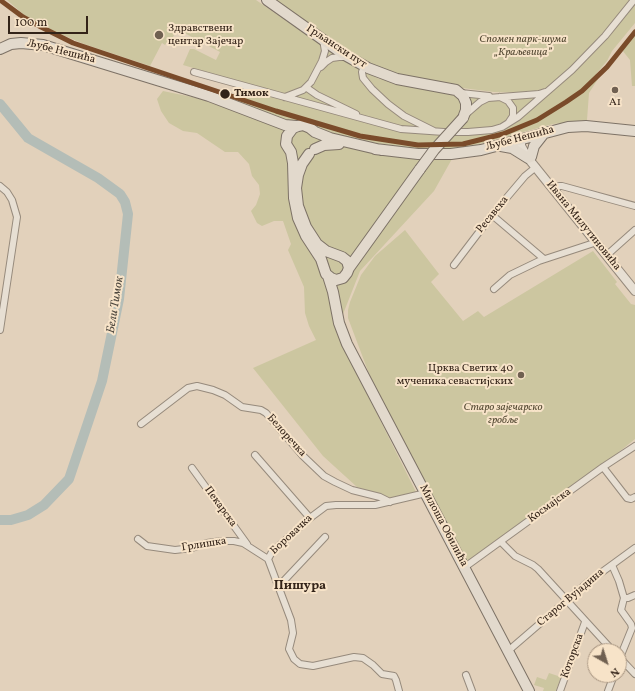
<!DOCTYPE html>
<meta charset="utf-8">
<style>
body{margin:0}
#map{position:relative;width:635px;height:691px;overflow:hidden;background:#e2d1bb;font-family:Vollkorn,serif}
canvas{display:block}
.north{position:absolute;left:587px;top:643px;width:40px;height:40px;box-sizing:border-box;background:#f7e3c8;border:1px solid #a99682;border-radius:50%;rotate:141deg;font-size:11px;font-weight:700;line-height:16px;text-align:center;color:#332318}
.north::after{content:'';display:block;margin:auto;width:14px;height:18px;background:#706051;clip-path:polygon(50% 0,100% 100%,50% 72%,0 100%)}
.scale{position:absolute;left:8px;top:16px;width:80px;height:18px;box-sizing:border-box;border:2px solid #332318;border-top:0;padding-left:5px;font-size:12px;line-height:14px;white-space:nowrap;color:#332318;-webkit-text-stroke:3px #f7e3c8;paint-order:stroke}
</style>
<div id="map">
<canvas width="635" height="691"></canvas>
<div class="north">N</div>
<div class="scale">100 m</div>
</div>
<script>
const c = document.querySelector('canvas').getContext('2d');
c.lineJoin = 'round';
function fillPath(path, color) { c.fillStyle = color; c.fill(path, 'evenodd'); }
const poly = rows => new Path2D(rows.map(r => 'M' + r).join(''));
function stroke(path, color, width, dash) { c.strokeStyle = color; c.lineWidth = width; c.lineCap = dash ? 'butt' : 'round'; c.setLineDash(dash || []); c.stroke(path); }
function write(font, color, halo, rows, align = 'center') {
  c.font = font + ' Vollkorn,serif'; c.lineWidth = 4; c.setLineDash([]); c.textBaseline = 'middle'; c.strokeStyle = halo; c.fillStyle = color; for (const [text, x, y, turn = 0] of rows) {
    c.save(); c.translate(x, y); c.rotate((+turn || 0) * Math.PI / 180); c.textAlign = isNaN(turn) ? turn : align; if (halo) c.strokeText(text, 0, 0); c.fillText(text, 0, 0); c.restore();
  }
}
fillPath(poly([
 [7,0,256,0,343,60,379,79,513,98,542,90,528,93,494,92,462,88,393,74,353,56,274,0,635,0,635,23,612,51,607,61,596,74,598,79,589,93,587,120,553,124,457,150,434,191,360,271,336,332,416,492,391,498,357,487,323,456,253,368,316,340,309,326,305,313,304,287,288,250,291,244,283,221,274,221,262,226,257,223,251,211,256,205,260,194,259,185,252,176,249,164,238,152,225,152,197,133,183,131,169,123,161,111,157,99,163,91,197,98,232,110,241,94,244,83,183,65,190,49,194,49,216,60,220,52,177,29,170,43,167,42,165,45,162,43,150,66,84,44,39,25,23,14],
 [635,33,635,86,632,86,630,60,622,50],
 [405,230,439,274,431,282,463,321,478,311,484,317,593,251,617,282,615,284,631,304,635,305,635,439,609,460,468,562,465,562,371,379,348,318,348,310,350,302,361,275,375,256],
 [549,673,561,677,556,691,543,691,544,688,534,685,537,677,546,680]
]), '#ccc6a0');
stroke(poly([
 [0,104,28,138,98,178,120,194,125,202,128,214,119,299,102,381,69,479,44,505,28,515,11,520,0,520]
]), '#b4bdb7', 10);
const minor = poly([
 [364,66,362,72,363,78,372,89,388,104,404,116,434,131],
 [321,67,326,62,332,58,339,57,346,57],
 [194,72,401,129,444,132,468,132,492,130,502,127,518,117,572,70,605,36,634,0],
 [307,88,317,95,356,114],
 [461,93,489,96],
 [285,97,303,90,311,82,322,61,325,51,323,40],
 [500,97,508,101,513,108,513,116,509,122],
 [465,115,480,102,488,98,539,94,545,92],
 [0,186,7,192,12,200,17,217,0,330],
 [553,189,559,186,562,186,635,206],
 [492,215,544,259],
 [607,255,635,230],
 [454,265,492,215,525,176,536,167],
 [494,289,510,275,539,261,597,242],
 [141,424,188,388,197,386,213,390,225,395,242,407,261,410,266,413,302,455,324,476,335,482,352,490,380,497,390,502],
 [255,455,310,518],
 [603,467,627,498,631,499,635,497],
 [192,468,247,544],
 [138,539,147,546,175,550,192,548,207,543,222,541,234,541,243,543,268,559],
 [501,542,515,556,533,565,538,569,613,651],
 [612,565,619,581,624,598,628,598,635,595],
 [465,567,603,467,635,446],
 [278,587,325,537],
 [508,651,587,583,635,548],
 [619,657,635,674],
 [619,660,632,628,631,624,621,610,624,598],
 [466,675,472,691],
 [399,691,396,680,394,676,382,674,373,665,363,658,354,657,313,666,300,664,294,659,289,649,293,633,291,620,268,559,272,552,310,518,326,506,336,505,375,505,426,493],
 [560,691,585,622],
 [608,691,614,675]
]);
const tertiary = poly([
 [521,139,521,146,528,158,635,291]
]);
const primary = poly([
 [267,0,343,54,368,68,397,79,456,90,463,96,466,103,466,110,463,118],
 [0,49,11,44,21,43,43,45,209,96,285,125,296,126],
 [501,146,512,148,528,158],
 [315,149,324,145,339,144],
 [375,149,418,154,451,154,481,150,568,127,586,126,635,131],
 [309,154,302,164,298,175,296,188,298,206,306,227,317,244,326,251,342,257,347,261,349,268,347,273,343,278,336,280,331,278,326,274,321,259,306,236,298,218,294,198,293,163,291,152,286,144,287,136,293,128,298,126,303,125,310,128,315,132,330,138,381,150],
 [531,157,534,146,545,132],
 [349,268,420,169],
 [328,276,333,292,339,323,347,344,529,691]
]);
stroke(minor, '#968a7c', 8);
stroke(tertiary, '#968a7c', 10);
stroke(primary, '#7d7266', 12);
stroke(minor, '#e7dfd3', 6);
stroke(tertiary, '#e7dfd3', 8);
stroke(primary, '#e2d9cc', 10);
const primaryBridge = poly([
 [420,169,434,150,463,118]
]);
stroke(primaryBridge, '#7d7266', 12, []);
stroke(primaryBridge, '#e2d9cc', 10);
stroke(poly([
 [0,0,23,17,41,27,73,43,276,111,360,136,418,145,463,144,503,134,537,120,566,102,582,91,607,67,635,32]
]), '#7a4b2a', 5);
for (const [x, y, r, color] of [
 [159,35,5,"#706051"],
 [615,90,4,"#706051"],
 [225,94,5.5,"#332318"],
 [521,375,4,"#706051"]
]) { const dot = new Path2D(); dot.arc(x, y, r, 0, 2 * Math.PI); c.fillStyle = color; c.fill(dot); stroke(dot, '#f7e3c8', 1.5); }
write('11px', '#332318', '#f7e3c8', [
 ["Здравствени",168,29],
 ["центар Зајечар",168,42],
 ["A1",615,103,"center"],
 ["Црква Светих 40",513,369,"right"],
 ["мученика севастијских",513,382,"right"]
], 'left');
write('italic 11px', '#554a34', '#f7e3c8', [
 ["Спомен парк-шума",523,40],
 ["„Краљевица”",523,53],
 ["Старо зајечарско",503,408],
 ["гробље",503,421]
]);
write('11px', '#332318', '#f7e3c8', [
 ["Грљански пут",336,47,33],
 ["Љубе Нешића",61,52,14],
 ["Љубе Нешића",520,139,-15],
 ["Ресавска",493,215,-51],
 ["Ивана Милутиновића",583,226,51],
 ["Белоречка",286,436,48],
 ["Космајска",550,506,-36],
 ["Пекарска",220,507,54],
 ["Милоша Обилића",443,526,62],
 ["Боровачка",292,535,-43],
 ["Грлишка",204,545,-9],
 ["Старог Вујадина",571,598,-40],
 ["Которска",573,656,-70]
]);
write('bold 11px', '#332318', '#f7e3c8', [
 ["Тимок",234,94]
], 'left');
write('italic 12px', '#4e483f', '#f7e3c8', [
 ["Бели Тимок",116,305,-81]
]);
write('bold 13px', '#332318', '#f7e3c8', [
 ["Пишура",300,587]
]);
</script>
